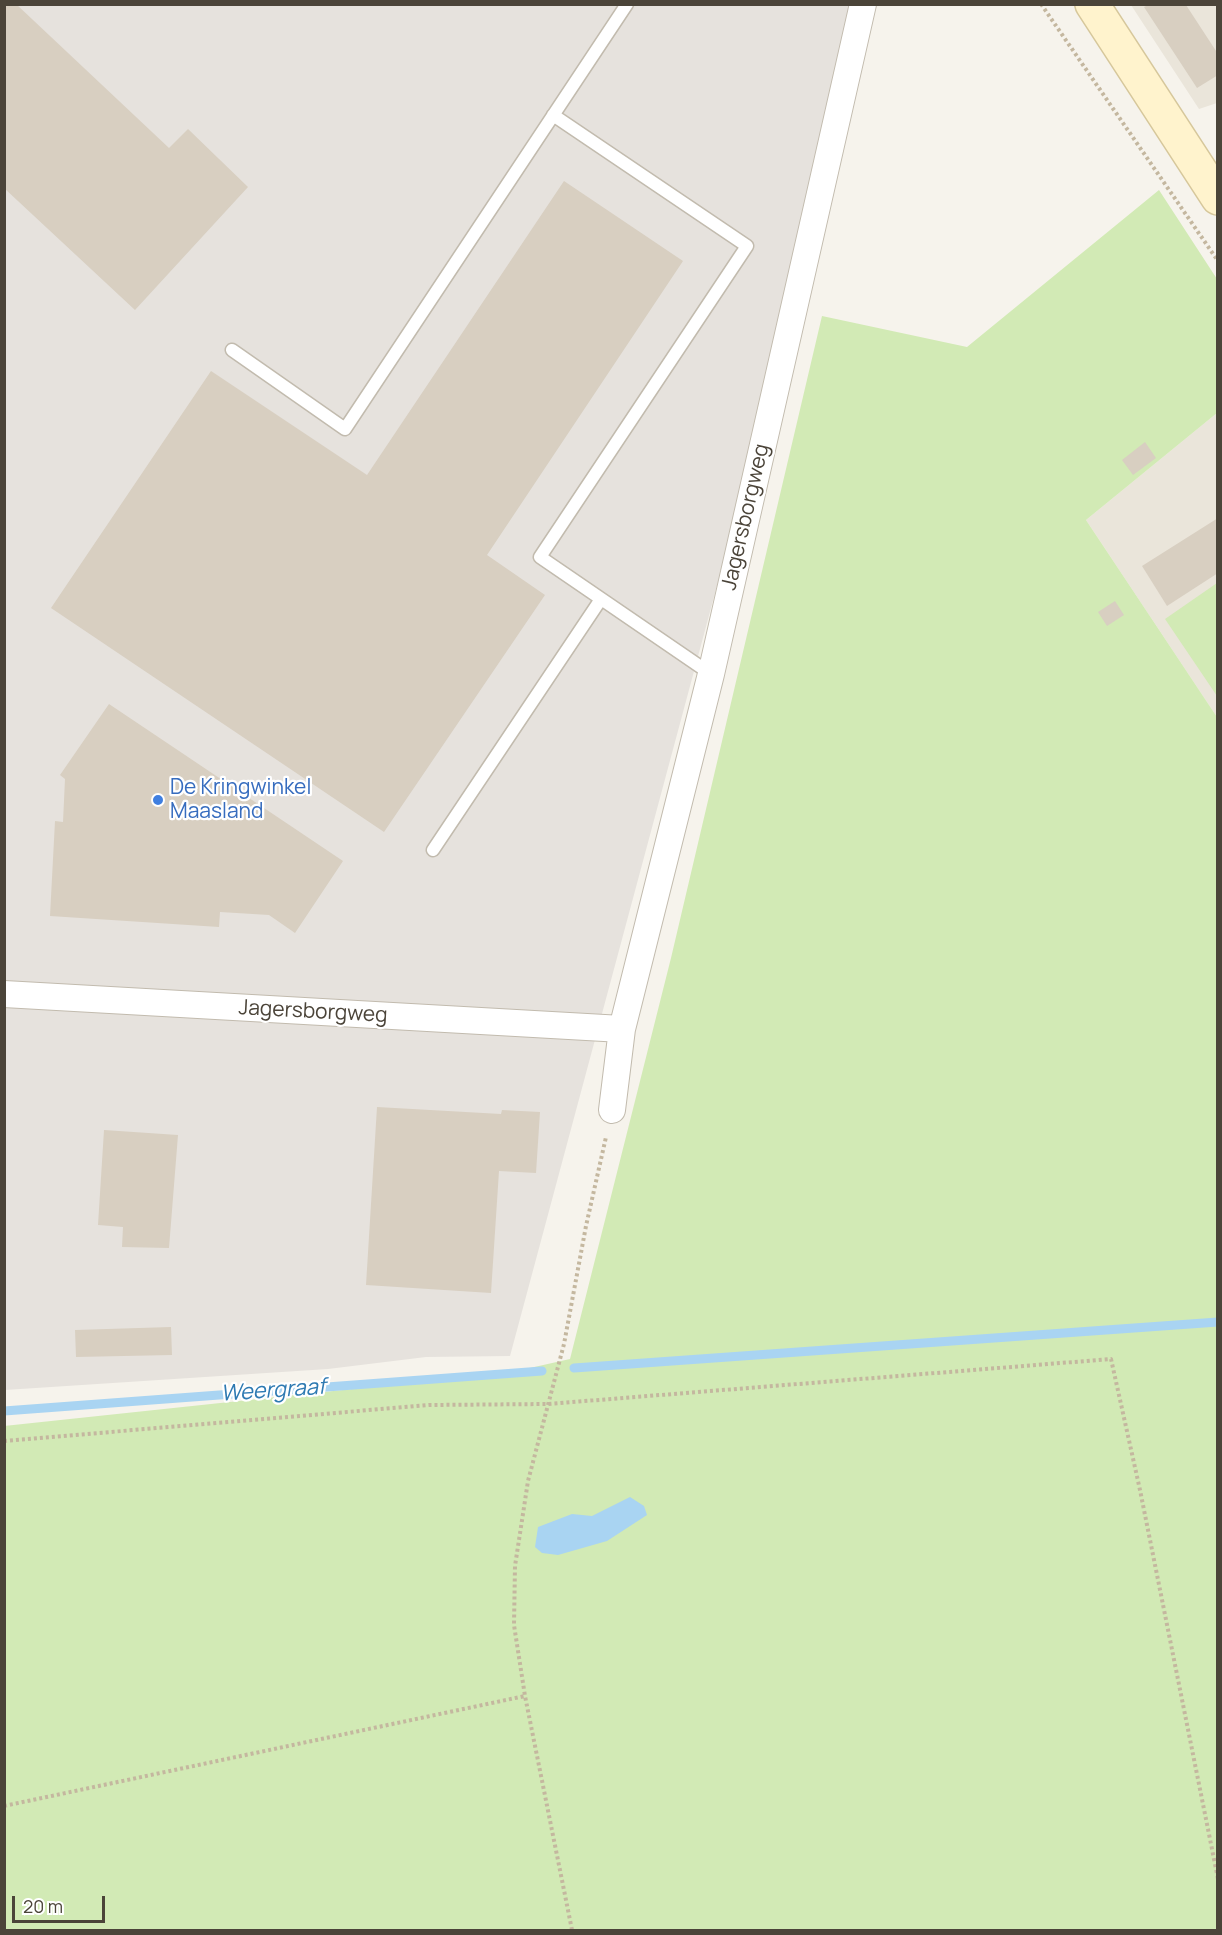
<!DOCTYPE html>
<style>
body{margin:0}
#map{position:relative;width:1222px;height:1935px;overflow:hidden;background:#f6f3ec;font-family:Manrope,sans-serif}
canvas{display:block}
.frame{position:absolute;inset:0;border:6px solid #4b4439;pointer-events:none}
.scale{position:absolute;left:12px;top:1896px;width:93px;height:27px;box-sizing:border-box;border:3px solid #4b4439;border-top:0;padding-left:8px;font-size:18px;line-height:21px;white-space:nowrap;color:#4b4439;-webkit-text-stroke:4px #fff;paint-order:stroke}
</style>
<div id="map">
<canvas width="1222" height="1935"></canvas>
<div class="frame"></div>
<div class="scale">20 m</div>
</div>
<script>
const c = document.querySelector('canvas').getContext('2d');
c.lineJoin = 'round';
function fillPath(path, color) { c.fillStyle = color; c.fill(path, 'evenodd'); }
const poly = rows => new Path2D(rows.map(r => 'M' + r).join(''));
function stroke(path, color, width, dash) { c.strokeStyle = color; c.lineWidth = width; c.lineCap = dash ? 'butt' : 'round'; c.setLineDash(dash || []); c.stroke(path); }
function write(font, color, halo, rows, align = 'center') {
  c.font = font + ' Manrope,sans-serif'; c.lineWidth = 4.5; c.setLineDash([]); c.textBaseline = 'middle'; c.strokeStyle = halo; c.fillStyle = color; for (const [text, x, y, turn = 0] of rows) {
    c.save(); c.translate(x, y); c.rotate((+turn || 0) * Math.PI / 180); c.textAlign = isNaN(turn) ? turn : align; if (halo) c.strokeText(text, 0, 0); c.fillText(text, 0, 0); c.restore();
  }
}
fillPath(poly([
 [1131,5,1217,5,1217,103,1199,109],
 [1217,413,1217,717,1086,520]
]), '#eae5da');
fillPath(poly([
 [5,5,873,5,510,1356,426,1357,328,1369,5,1390]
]), '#e6e2dd');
fillPath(poly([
 [1159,190,1217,279,1217,413,1086,520,1217,717,1217,1930,5,1930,4,1426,512,1372,570,1359,671,958,822,316,967,347],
 [1217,583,1217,696,1165,619]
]), '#d2eab5');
fillPath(poly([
 [630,1497,644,1506,647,1515,607,1541,558,1555,542,1553,535,1547,538,1527,572,1514,592,1516]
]), '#a9d4f2');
stroke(poly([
 [574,1368,1218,1322],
 [4,1411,542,1371]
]), '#a9d4f2', 9);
fillPath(poly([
 [4,4,16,4,169,148,188,129,248,187,135,310,4,188],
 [1148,5,1186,5,1218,54,1218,75,1197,88,1144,7],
 [564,181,683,261,487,555,545,595,384,832,51,608,211,371,367,475],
 [1145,442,1156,458,1133,475,1122,460],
 [1218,518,1218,573,1167,606,1142,566],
 [1115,601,1124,615,1107,626,1098,612],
 [109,704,343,861,295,933,269,915,220,912,219,927,50,916,55,821,63,822,65,779,60,775],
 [377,1107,501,1114,502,1110,540,1112,536,1173,499,1171,491,1293,366,1285],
 [104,1130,178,1135,169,1248,122,1247,123,1227,98,1225],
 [171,1327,172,1355,76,1357,75,1330]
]), '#d8cfc1');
const lane = poly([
 [553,115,747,246,540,557,711,674],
 [232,350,345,429,627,4],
 [433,850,601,599]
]);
const street = poly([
 [4,994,622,1029],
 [612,1110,622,1029,711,674,863,4]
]);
const secondary = poly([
 [1092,4,1218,198]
]);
stroke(lane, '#c2bbae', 15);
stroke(street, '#c2bbae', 28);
stroke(secondary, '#d6c79b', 36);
stroke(poly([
 [1041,4,1218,261],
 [4,1441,429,1405,548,1404,1111,1359,1140,1490,1218,1879],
 [4,1806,525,1696],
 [572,1930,525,1696,514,1625,515,1566,528,1481,564,1344,586,1226,606,1137]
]), '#c4b79f', 4, [3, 3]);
stroke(lane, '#fff', 12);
stroke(street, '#fff', 26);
stroke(secondary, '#fff3cd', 33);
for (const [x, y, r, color] of [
 [158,800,6,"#3f7fe0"]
]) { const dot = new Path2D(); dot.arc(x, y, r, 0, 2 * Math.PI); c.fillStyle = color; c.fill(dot); stroke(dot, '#fff', 2); }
write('21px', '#4b4439', '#fff', [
 ["Jagersborgweg",746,517,-77],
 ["Jagersborgweg",313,1012,3]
]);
write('21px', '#366cbe', '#fff', [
 ["De Kringwinkel",170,788],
 ["Maasland",170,812]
], 'left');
write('italic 22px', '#2e7ab2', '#fff', [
 ["Weergraaf",273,1391,-4]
]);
</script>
